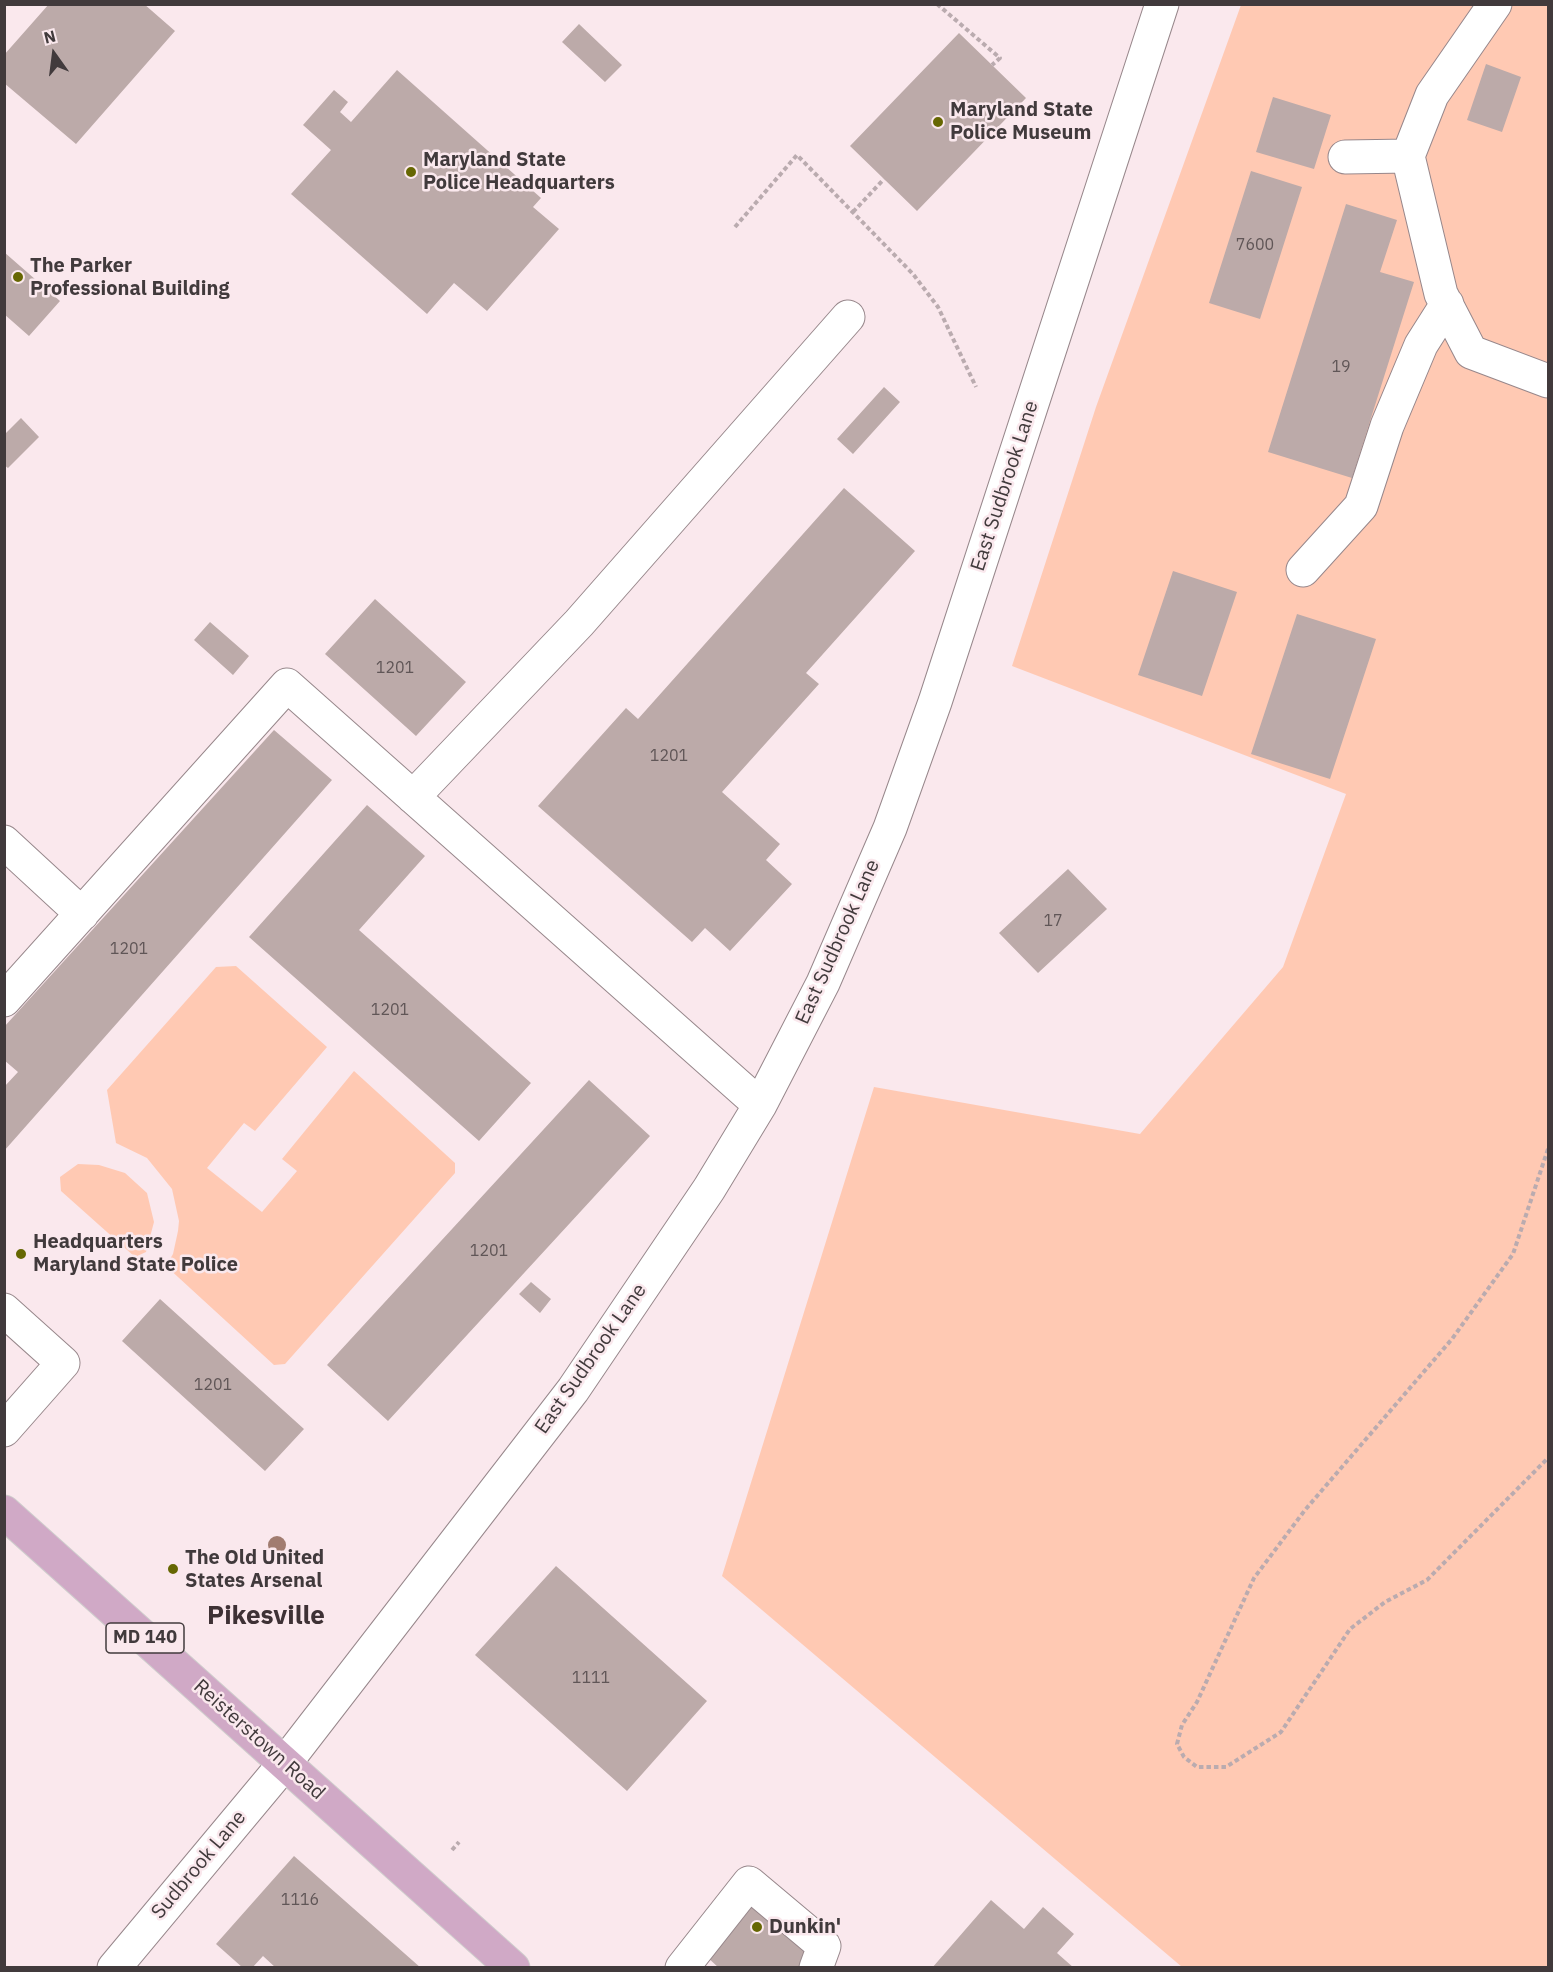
<!DOCTYPE html>
<style>
body{margin:0}
#map{position:relative;width:1553px;height:1972px;overflow:hidden;background:#fae8ed;font-family:"IBM Plex Sans",sans-serif}
canvas{display:block}
.frame{position:absolute;inset:0;border:6px solid #413a3c;pointer-events:none}
.north{position:absolute;left:24px;top:24px;width:60px;height:60px;-webkit-text-stroke:4px #fae8ed;paint-order:stroke;rotate:346deg;font-size:16px;font-weight:700;line-height:24px;text-align:center;color:#413a3c}
.north::after{content:'';display:block;margin:auto;width:21px;height:27px;background:#413a3c;clip-path:polygon(50% 0,100% 100%,50% 72%,0 100%)}
</style>
<div id="map">
<canvas width="1553" height="1972"></canvas>
<div class="frame"></div>
<div class="north">N</div>
</div>
<script>
const c = document.querySelector('canvas').getContext('2d');
c.lineJoin = 'round';
function fillPath(path, color) { c.fillStyle = color; c.fill(path, 'evenodd'); }
const poly = rows => new Path2D(rows.map(r => 'M' + r).join(''));
function stroke(path, color, width, dash) { c.strokeStyle = color; c.lineWidth = width; c.lineCap = dash ? 'butt' : 'round'; c.setLineDash(dash || []); c.stroke(path); }
function write(font, color, halo, rows, align = 'center') {
  c.font = font + ' "IBM Plex Sans",sans-serif'; c.lineWidth = 5; c.setLineDash([]); c.textBaseline = 'middle'; c.strokeStyle = halo; c.fillStyle = color; for (const [text, x, y, turn = 0] of rows) {
    c.save(); c.translate(x, y); c.rotate((+turn || 0) * Math.PI / 180); c.textAlign = isNaN(turn) ? turn : align; if (halo) c.strokeText(text, 0, 0); c.fillText(text, 0, 0); c.restore();
  }
}
fillPath(poly([
 [1241,5,1548,5,1548,1967,1182,1967,722,1576,874,1087,1140,1134,1283,967,1346,794,1012,666,1096,407],
 [236,966,327,1047,255,1131,244,1123,207,1168,262,1212,297,1171,282,1159,354,1071,455,1163,455,1173,285,1364,274,1365,166,1266,173,1254,178,1231,179,1221,172,1189,147,1158,116,1143,107,1090,216,967],
 [78,1164,99,1165,125,1173,147,1193,154,1222,146,1252,135,1257,61,1191,60,1177]
]), '#ffc9b3');
fillPath(poly([
 [49,4,144,4,175,31,76,144,4,83,4,55],
 [579,24,622,65,605,82,562,42],
 [959,33,1026,98,917,211,850,146],
 [1486,64,1521,77,1502,132,1467,120],
 [397,70,541,198,533,207,559,229,487,311,454,283,427,314,291,194,331,150,303,125,334,90,348,102,340,112,351,122],
 [1273,97,1331,115,1314,169,1256,152],
 [1251,171,1302,187,1260,319,1209,303],
 [1346,204,1397,220,1380,272,1414,282,1352,478,1268,452],
 [4,252,60,301,29,336,4,314],
 [884,387,900,402,853,454,837,439],
 [21,418,39,437,8,468,4,465,4,435],
 [844,488,915,551,806,673,819,684,722,792,780,844,766,860,792,884,730,951,705,928,692,942,538,806,626,708,638,719],
 [1173,571,1237,592,1202,696,1138,675],
 [375,599,466,682,416,736,325,654],
 [1297,614,1376,639,1330,779,1251,754],
 [210,622,249,656,233,675,194,640],
 [274,730,332,780,4,1151,4,1087,18,1072,4,1060,4,1027],
 [367,805,425,856,359,930,531,1083,479,1141,249,937],
 [1068,869,1107,909,1038,973,999,933],
 [589,1080,650,1136,388,1421,327,1365],
 [531,1282,551,1299,540,1313,519,1294],
 [160,1299,304,1429,265,1471,122,1341],
 [556,1566,707,1701,627,1791,475,1655],
 [294,1856,421,1968,276,1968,263,1956,252,1968,243,1968,216,1944],
 [991,1900,1024,1929,1043,1907,1074,1934,1057,1953,1074,1968,932,1968],
 [754,1902,812,1953,799,1968,719,1968,706,1956]
]), '#bcaaa9');
const minor = poly([
 [1495,4,1432,95,1408,156,1441,294,1471,352,1548,381],
 [1345,157,1408,156],
 [1303,570,1361,506,1387,426,1421,345,1447,304],
 [413,797,579,623,848,317],
 [4,842,82,914],
 [4,1000,287,685,760,1105],
 [4,1310,63,1363,4,1430],
 [114,1968,285,1763,573,1390,709,1189,760,1105,823,983,890,828,935,702,1162,4],
 [682,1968,749,1883,824,1946,816,1968]
]);
const major = poly([
 [4,1512,513,1968]
]);
stroke(minor, '#97878b', 35);
stroke(major, '#cecccc', 35);
stroke(poly([
 [937,4,1000,58,992,65],
 [853,212,884,179],
 [735,227,797,155,913,274,938,307,976,387],
 [1548,1149,1513,1254,1452,1339,1305,1510,1254,1578,1197,1702,1182,1725,1177,1744,1184,1757,1197,1767,1226,1767,1281,1732,1350,1629,1385,1602,1427,1580,1548,1458],
 [452,1850,459,1842]
]), '#baabaf', 4, [4.5, 3]);
stroke(minor, '#fff', 33);
stroke(major, '#d0a9c6', 33);
c.fillStyle = '#a17c70';
for (const [x, y] of [
 [277,1545]
]) { c.beginPath(); c.arc(x, y, 9, 0, 2 * Math.PI); c.fill(); }
for (const [x, y, r, color] of [
 [938,122,6,"#666702"],
 [411,172,6,"#666702"],
 [18,277,6,"#666702"],
 [21,1254,6,"#666702"],
 [173,1569,6,"#666702"],
 [757,1927,6,"#666702"]
]) { const dot = new Path2D(); dot.arc(x, y, r, 0, 2 * Math.PI); c.fillStyle = color; c.fill(dot); stroke(dot, '#fae8ed', 2); }
write('16px', '#605657', null, [
 ["7600",1255,245],
 ["19",1341,367],
 ["1201",395,668],
 ["1201",669,756],
 ["17",1053,921],
 ["1201",129,949],
 ["1201",390,1010],
 ["1201",489,1251],
 ["1201",213,1385],
 ["1111",591,1678],
 ["1116",300,1900]
]);
for (const [x, y, w] of [
 [145,1638,78]
]) { const box = new Path2D(); box.roundRect(x - w / 2, y - 15, w, 30, 4.5); c.fillStyle = '#fae8ed'; c.fill(box); stroke(box, '#413a3c', 1.5); }
write('bold 18px', '#413a3c', null, [
 ["MD 140",145,1638]
]);
write('bold 20px', '#413a3c', '#fae8ed', [
 ["Maryland State",950,110],
 ["Police Museum",950,133],
 ["Maryland State",423,160],
 ["Police Headquarters",423,183],
 ["The Parker",30,266],
 ["Professional Building",30,289],
 ["Headquarters",33,1242],
 ["Maryland State Police",33,1265],
 ["The Old United",185,1558],
 ["States Arsenal",185,1581],
 ["Dunkin'",769,1927]
], 'left');
write('20px', '#413a3c', '#fae8ed', [
 ["East Sudbrook Lane",1005,486,-72],
 ["East Sudbrook Lane",838,942,-66],
 ["East Sudbrook Lane",591,1359,-55],
 ["Reisterstown Road",259,1740,42],
 ["Sudbrook Lane",199,1865,-50]
]);
write('bold 26px', '#3e3135', '#fae8ed', [
 ["Pikesville",266,1616]
]);
</script>
